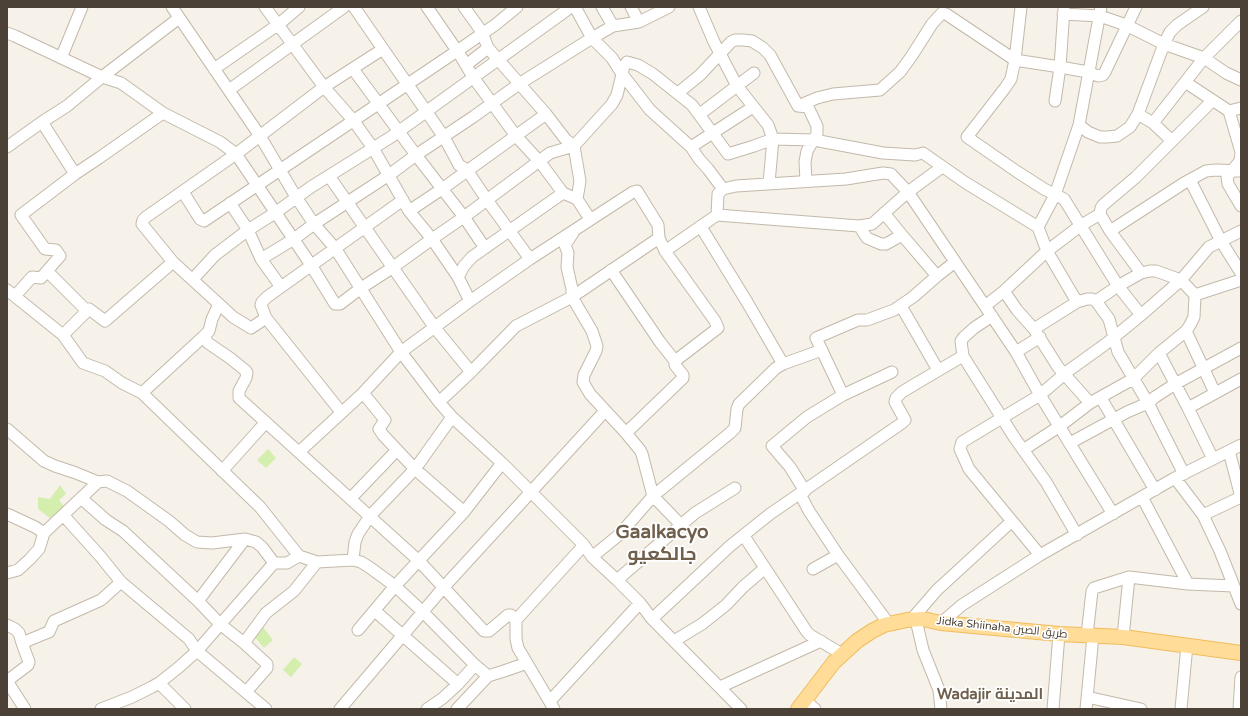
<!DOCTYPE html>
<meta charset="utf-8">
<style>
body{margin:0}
#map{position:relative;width:1248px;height:716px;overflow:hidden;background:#f6f1e9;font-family:"Varela Round",sans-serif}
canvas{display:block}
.frame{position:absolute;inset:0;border:8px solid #4b4136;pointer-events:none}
</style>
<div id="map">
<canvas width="1248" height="716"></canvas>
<div class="frame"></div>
</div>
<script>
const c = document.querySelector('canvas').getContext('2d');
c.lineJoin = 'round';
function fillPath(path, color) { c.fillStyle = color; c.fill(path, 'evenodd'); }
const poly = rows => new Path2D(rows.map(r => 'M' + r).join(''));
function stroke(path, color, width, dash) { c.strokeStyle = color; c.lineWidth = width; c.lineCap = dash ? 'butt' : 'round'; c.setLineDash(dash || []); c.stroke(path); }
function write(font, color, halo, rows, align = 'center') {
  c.font = font + ' "Varela Round",Cairo,sans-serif'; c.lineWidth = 3.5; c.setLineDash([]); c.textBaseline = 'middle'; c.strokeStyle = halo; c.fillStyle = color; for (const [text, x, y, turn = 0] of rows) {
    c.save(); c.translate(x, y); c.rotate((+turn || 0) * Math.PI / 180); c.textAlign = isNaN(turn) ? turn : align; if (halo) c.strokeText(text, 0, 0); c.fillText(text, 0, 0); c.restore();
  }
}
fillPath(poly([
 [268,449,276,458,266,468,257,460],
 [60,485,66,494,59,500,65,508,50,518,38,509,38,497,50,499],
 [262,626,273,640,264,648,253,635],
 [294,657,302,664,291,677,283,670]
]), '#d4eead');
const minor = poly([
 [172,7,260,136,296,197,314,224,335,248,401,352,439,402,452,417,502,463,584,545,592,557,617,580,640,603,652,619,741,709],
 [265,7,324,87,353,120,373,148,409,211,432,239,458,277,470,301],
 [354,7,383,49],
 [427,7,460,55,473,77,516,136,540,162,563,193,577,199,590,219],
 [464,7,482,32,488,48,546,114,566,140,574,146,580,181,577,199],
 [575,7,592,38,612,58,622,74,650,110,691,147,699,159,708,169,723,189],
 [602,7,613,26],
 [631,7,639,22],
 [699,7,714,42,737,86,768,125,773,139,769,183],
 [1021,7,1015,60,1011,79,1005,88,967,137,1016,171,1044,189,1064,199,1118,286,1141,315],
 [1063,14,1100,16,1126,25,1164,44,1204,58,1226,73,1241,80],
 [7,33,15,36,102,77,121,83,163,113,220,142,236,154,311,265,335,304,340,304,361,288,392,268,432,239,464,217,550,153,574,146,612,104,617,95,624,66,627,62,638,65,653,74,692,105,728,154,754,146,773,139,814,140,883,153,915,155,923,153,966,183,1038,227,1047,251,1077,302],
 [61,58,82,7],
 [466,65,488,48],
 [214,69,279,24,299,7],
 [353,69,416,155,464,217,485,248],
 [1185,82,1229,111],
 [229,90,344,7],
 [678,93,700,75,731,42,735,40,743,40,752,41,763,48,770,55,798,106,808,107,817,126,817,134,807,151,805,162,806,181],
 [1055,101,1060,67,1064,9],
 [798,106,817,98,833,94,880,90,900,72,911,57,932,24,942,13,946,14,1015,60,1060,67,1088,72,1098,76,1103,75,1105,72,1136,7],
 [1241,108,1229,111,1241,152],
 [700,114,754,73],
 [1138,114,1153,123,1172,141],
 [42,122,75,174],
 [1153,123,1204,58,1241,21],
 [1079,125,1088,132,1100,137,1107,137,1117,136,1130,127,1138,114,1164,44,1170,32,1177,25,1203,7],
 [7,147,42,122,67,106,102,77,179,18],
 [691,147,753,107],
 [1241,153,1240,161,1227,177,1228,184,1241,206],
 [329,176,435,328,471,372],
 [1190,180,1221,241,1241,273],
 [183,192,200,219,204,221,457,51,495,25,517,7],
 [230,203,248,230,275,213,311,187,391,137,571,7],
 [409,211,442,189,546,114],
 [884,213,902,235,937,276],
 [1100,214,1110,231,1141,273],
 [717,215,859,226,867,238,881,244,886,244,902,235],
 [859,226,872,224,908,192,942,167],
 [701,227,747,302,783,364],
 [1038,227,1055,195,1079,125,1101,7],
 [1110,231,1184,183,1206,171,1216,170,1241,171],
 [573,233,565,245,568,253,567,267,572,289,572,297,592,331,597,346,596,351,584,375,583,382,590,394,626,433],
 [665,251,717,215,718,194,723,189,736,186,846,179,883,173,891,174,908,192,1016,352,1040,395,1113,514],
 [261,259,281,287],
 [611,270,660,342,675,361],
 [47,271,87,311],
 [458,277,464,266,472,257,563,193],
 [193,279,215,255,248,230,261,259,294,239,314,224,389,175,416,155,473,117,519,84,592,38,613,26,639,22,669,7],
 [7,290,63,335,83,363,105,371,122,383,142,393,260,507,299,556,317,562,353,560,361,562,369,567,395,586,423,612,475,665,488,676,504,671,527,663],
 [1004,291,1017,310,1034,329,1077,302,1087,299,1092,299,1096,301,1109,319,1118,352,1148,403,1184,474],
 [15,296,32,277,41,278,60,256,56,250,45,249,21,215,75,174,99,158,163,113],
 [1096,301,1118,286,1141,273,1150,271,1156,271,1181,280,1195,295],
 [219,304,233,317,251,328,266,318,341,412],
 [901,306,938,370],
 [985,306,1004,291,1047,251,1080,226,1100,214,1101,208,1103,205,1136,177,1212,101],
 [992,316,974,328,964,337,961,341,963,356,1014,437,1046,482,1077,535],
 [266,318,261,305,262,302,267,297,403,200],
 [1034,329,1058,367,1090,403],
 [1186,331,1215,393],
 [63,335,89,309,105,321,173,262],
 [1016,352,1040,337],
 [1159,353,1188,408,1213,459],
 [142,393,204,336],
 [363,393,385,420,379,429,383,435,415,469,464,512],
 [843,395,816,338,858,320,867,320,894,310,913,297,937,276,955,262],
 [1101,398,1155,490],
 [439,402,471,372,516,326,572,297,659,238],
 [1188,408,1241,379],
 [7,429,44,461,55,466,76,473,98,482,107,481,127,491,169,521,185,535,197,542,212,543,245,539,256,542,262,547,274,563,287,563,299,556],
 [1070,443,1127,412,1148,403,1155,397,1175,384,1241,348],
 [1023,450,1060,426,1090,403,1133,379,1159,353,1186,331,1190,325,1194,317,1195,295,1241,280],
 [1229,451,1241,497],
 [299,452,363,393,401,352,470,301,530,259],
 [222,471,266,422],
 [1175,478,1203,515,1220,551,1241,604],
 [805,491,790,467,772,446,807,417,843,395,892,372],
 [800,494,809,511,838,555,889,624],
 [1142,497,1188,584],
 [81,498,106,520,123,531,198,601,220,624,244,643,267,664,267,668,246,692],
 [351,498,397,450],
 [7,514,35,527,44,533],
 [1203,515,1241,497],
 [64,516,100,556,121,582,189,639,197,651,266,709],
 [744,536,807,632,810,635,842,654],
 [1040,555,969,469,960,449,962,442,1040,395,1068,371,1107,343,1141,315,1181,280,1209,247,1241,231],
 [592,557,620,534,653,496,730,433,735,428,737,409,739,404,776,368,783,364,822,350],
 [353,560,355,542,358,534,370,516,415,469,452,417],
 [813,569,838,555],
 [7,573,18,570,30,559,39,549,44,533,98,482],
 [617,580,695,513,735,488],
 [198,601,245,539],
 [375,611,458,684],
 [652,619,730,546,770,514,902,423,905,420,895,402,896,398,902,392,917,383,963,356],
 [516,620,511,615,508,615,489,631,484,631,419,561,239,398,239,391,246,378,247,373,246,371,230,358,208,343,204,336,209,331,212,319,219,304,173,262,142,224,143,220,146,217,236,154,324,87,383,49,444,137,459,165,467,170,487,200,530,259,633,192,637,191,658,225,659,238,665,251,715,321,718,328,675,361,675,365,683,375,683,378,626,433,640,450,642,454,653,496,681,525],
 [911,620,937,590,1012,521],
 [916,620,923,650,939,690,941,709],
 [941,623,962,605,1040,555,1175,478,1241,445],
 [7,625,15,629,19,633,22,643],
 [358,630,395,586,464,512,502,463],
 [1087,635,1092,591,1094,588,1129,577],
 [1123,637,1129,577,1188,584,1233,586],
 [674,641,702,624,726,605,743,587,765,568],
 [244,643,266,613,294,591,317,562],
 [159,683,185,709],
 [720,687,821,641],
 [1087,697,1141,709],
 [805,700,815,709],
 [550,701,640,603],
 [25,709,7,681,28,665,29,662,22,643,46,633,49,632,54,621,101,600,121,582],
 [101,709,132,697,152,687,159,683,178,668,197,651,274,563],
 [340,709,443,588,605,411],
 [427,709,443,698,458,684,475,665],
 [457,709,488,676],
 [554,709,518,648,516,639,516,620,584,545],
 [1053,709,1059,634],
 [1086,709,1093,636],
 [1181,709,1187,645],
 [1239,709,1241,677]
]);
const major = poly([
 [798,709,834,662,857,641,872,631,884,625,907,620,923,619,941,623,1059,634,1123,637,1241,653]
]);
stroke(minor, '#c3b9aa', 13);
stroke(major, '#f1bc5c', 16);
stroke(minor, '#fff', 11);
stroke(major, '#ffdc98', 14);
write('11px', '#4b4136', '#fff', [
 ["Jidka Shiinaha طريق الصين",1002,628,6]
]);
write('bold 15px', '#6f5f4c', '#fff', [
 ["Wadajir المدينة",990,695]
]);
write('bold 19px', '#6f5f4c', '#fff', [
 ["Gaalkacyo",662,533],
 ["جالكعيو",662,555]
]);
</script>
